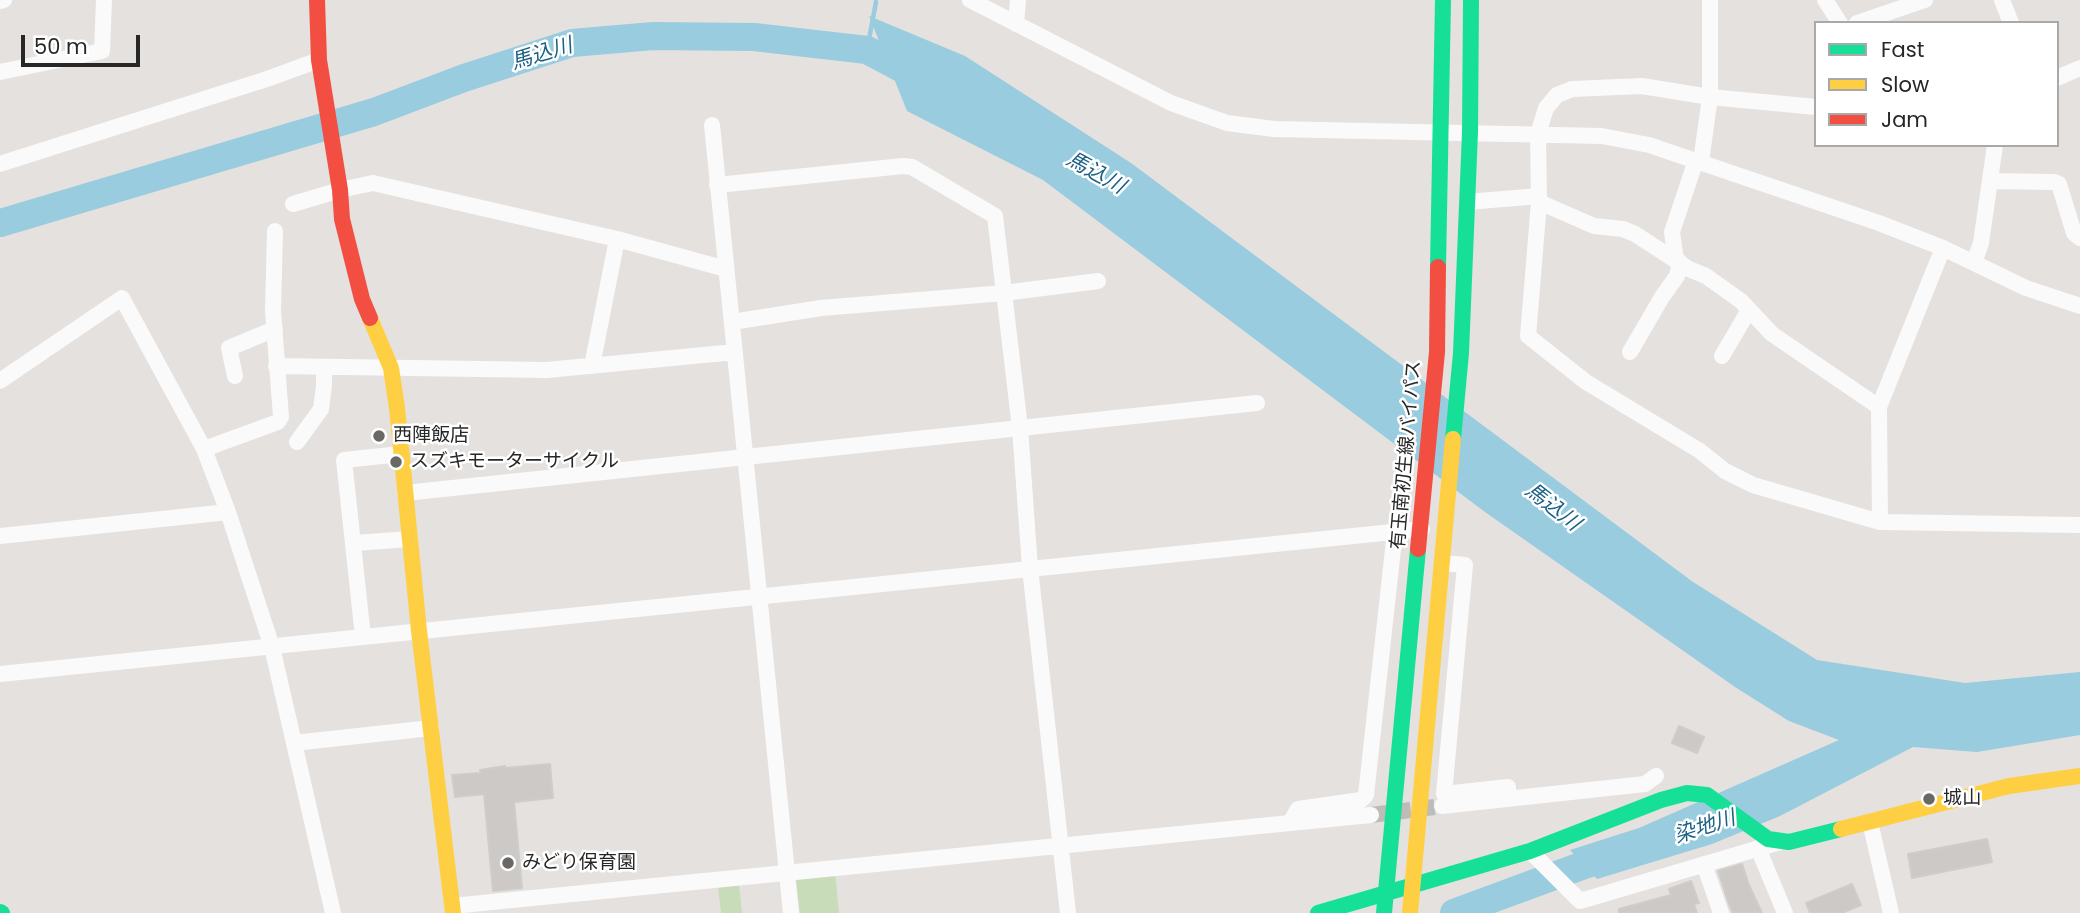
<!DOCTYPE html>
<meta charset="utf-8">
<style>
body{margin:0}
#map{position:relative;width:2080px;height:913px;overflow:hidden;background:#e4e1de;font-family:Poppins,sans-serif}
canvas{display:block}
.legend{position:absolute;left:1814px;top:21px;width:245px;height:126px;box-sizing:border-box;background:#fff;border:2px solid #a9a9a9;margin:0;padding:9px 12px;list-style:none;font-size:21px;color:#272727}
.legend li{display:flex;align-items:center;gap:14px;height:35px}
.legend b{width:35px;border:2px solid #a9a9a9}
.scale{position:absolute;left:21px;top:35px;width:119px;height:32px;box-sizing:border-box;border:4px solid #272727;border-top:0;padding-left:9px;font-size:21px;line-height:24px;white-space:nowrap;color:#272727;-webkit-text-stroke:5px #fff;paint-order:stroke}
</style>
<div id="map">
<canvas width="2080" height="913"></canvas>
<ul class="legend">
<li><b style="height:9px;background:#16e098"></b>Fast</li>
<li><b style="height:9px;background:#ffcf43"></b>Slow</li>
<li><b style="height:9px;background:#f24e42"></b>Jam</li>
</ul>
<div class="scale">50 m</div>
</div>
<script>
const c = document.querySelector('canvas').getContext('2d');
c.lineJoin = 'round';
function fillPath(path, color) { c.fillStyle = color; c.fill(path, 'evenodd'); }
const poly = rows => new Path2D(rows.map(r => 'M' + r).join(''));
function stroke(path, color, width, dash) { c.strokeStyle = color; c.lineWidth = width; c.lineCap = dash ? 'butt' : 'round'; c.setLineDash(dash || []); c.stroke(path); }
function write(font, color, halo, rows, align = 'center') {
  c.font = font + ' Poppins,"Noto Sans JP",sans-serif'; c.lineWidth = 5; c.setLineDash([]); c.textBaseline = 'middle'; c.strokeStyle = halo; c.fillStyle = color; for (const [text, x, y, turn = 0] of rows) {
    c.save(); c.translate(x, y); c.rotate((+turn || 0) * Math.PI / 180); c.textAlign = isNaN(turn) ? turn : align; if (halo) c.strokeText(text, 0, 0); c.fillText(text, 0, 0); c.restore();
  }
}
fillPath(poly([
 [835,872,839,913,800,913,796,881,801,876],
 [739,884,742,913,721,913,718,887]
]), '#c8dcba');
fillPath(poly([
 [869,16,965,56,1131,163,1693,582,1817,660,1965,683,2080,672,2080,735,1977,752,1913,747,1780,816,1712,844,1597,879,1570,850,1639,828,1839,740,1789,721,1735,687,1485,512,1043,180,907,111]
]), '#98ccde');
stroke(poly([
 [867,50,876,2]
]), '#98ccde', 4.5);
stroke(poly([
 [0,223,374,112,464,78,572,43,653,36,754,37,867,50,920,78],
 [1454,913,1584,865,1618,855]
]), '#98ccde', 28);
const building = poly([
 [1679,726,1704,737,1697,753,1672,743,1679,726],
 [550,764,553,798,514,802,522,888,493,891,484,794,455,797,452,775,481,773,480,770,505,766,505,768,550,764],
 [1987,839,1992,862,1912,878,1908,854,1987,839],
 [1742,864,1749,885,1762,913,1733,913,1729,904,1718,871,1742,864],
 [1691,881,1699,903,1694,904,1697,913,1619,913,1619,909,1671,895,1669,889,1691,881],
 [1852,884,1861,905,1842,913,1810,913,1806,903,1852,884]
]);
fillPath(building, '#ccc9c7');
stroke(building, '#cfcdca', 2);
stroke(poly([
 [1371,815,1442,806]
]), '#bebcb9', 16, [16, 8]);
stroke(poly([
 [970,0,1171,103,1227,123,1274,129,1602,136,1649,145,1879,223,1943,248,2026,288,2080,306],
 [1825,0,1840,23],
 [2002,0,2011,23],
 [0,1,4,0],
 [1857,23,1925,0],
 [1016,24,1018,0],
 [0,72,102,51,104,0],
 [2057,78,2080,68],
 [1816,107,1710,97,1642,86,1572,89,1557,95,1546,108,1538,134,1539,202,1528,336,1586,382,1700,451,1725,471,1753,485,1880,522,2080,525],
 [712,125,791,913],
 [1701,162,1710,97,1710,0],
 [0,164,267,79,319,60],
 [1991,181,2054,182,2059,184,2074,233,2080,238],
 [717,185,903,166,912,167,995,216,1020,428,1030,568,1068,913],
 [1467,202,1539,196],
 [1539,202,1594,226,1623,229,1635,234,1689,269,1706,276,1741,301,1772,334,1879,407],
 [293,204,340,190,373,183,617,239,726,269],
 [1676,260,1672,232,1696,160],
 [1974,263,1981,243,1995,145],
 [732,322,821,308,1004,293,1098,281],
 [1630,352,1662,297,1677,276,1680,262],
 [1722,356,1749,310],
 [276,366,547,370,735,352],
 [592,366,617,239],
 [235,376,229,348,275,329],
 [0,381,122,298,204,449,228,512,272,647,333,913],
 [297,442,321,409,324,386,324,367],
 [204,449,278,422,281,417,273,311,275,231],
 [405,493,1257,403],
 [1880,522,1879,407,1943,248],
 [0,536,228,512],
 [354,543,410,539],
 [1443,563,1465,565,1444,794,1508,787,1508,799],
 [363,637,344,460,401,454],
 [0,674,1422,529],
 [294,743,431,728],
 [1442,806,1645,784,1656,776],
 [1291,821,1298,809,1361,800,1366,795,1395,531],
 [1870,822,1891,913],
 [1758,848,1785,913],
 [1530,851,1580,901,1780,842],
 [1704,864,1721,913],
 [452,906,1371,815]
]), '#fbfafa', 16);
stroke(poly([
 [1438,267,1443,0],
 [1453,439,1461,353,1470,132,1471,0],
 [0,912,2,913],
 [1318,913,1530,851,1661,800,1687,793,1707,795,1768,839,1789,842,1841,829],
 [1384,913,1418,549]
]), '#16e098', 16);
stroke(poly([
 [370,318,391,368,397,408,419,631,453,913],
 [1841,829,2009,786,2080,776],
 [1410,913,1453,439]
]), '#ffcf43', 16);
stroke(poly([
 [317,0,319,60,340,190,342,219,362,299,370,318],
 [1418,549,1437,352,1438,267]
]), '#f24e42', 16);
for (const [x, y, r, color] of [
 [379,436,7,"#696867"],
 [396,462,7,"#696867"],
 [1929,799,7,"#696867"],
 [508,863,7,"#696867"]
]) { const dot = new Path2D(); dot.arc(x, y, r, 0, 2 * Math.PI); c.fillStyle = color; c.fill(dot); stroke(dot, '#fff', 2.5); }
write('19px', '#272727', '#fff', [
 ["西陣飯店",393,436],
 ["スズキモーターサイクル",410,462],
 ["城山",1943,799],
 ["みどり保育園",522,863]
], 'left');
write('19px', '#272727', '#fff', [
 ["有玉南初生線バイパス",1407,455,-85]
]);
write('italic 21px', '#1d6184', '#fff', [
 ["馬込川",542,55,-17],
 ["馬込川",1095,174,29],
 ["馬込川",1552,508,38],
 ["染地川",1705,828,-18]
]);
</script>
